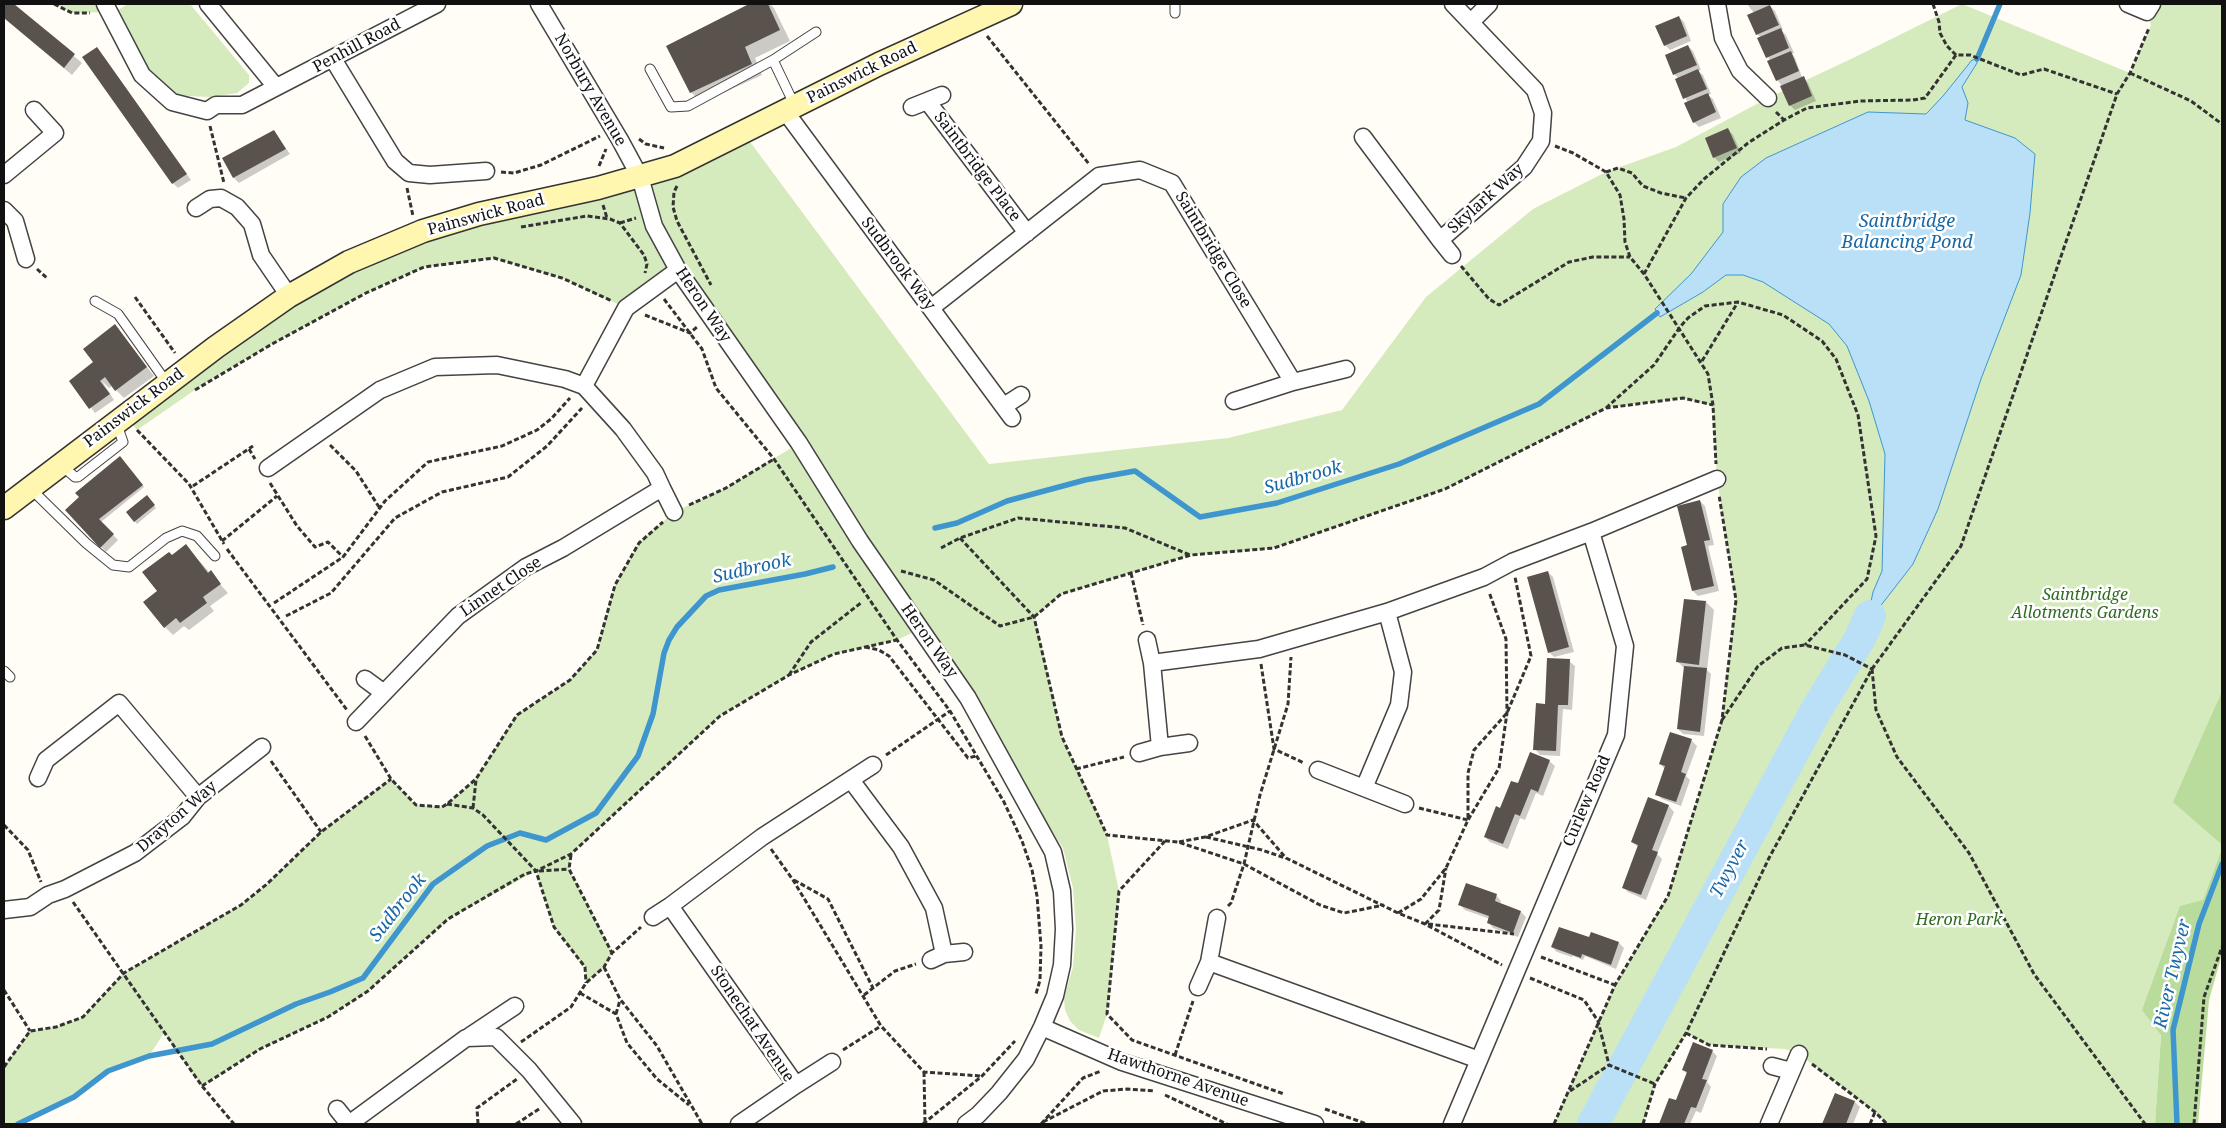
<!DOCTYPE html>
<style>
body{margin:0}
#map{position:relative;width:2226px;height:1128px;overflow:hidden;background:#fffdf5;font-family:"Noto Serif",serif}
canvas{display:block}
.frame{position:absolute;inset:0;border:5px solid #111;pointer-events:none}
</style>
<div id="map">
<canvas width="2226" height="1128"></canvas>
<div class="frame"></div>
</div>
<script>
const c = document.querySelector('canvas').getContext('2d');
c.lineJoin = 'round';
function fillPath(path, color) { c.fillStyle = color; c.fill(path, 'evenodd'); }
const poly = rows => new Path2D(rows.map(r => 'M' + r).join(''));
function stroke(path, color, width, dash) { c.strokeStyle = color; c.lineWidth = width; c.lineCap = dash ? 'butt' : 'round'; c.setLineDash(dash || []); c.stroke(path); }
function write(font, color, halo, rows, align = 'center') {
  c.font = font + ' "Noto Serif",serif'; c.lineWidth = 5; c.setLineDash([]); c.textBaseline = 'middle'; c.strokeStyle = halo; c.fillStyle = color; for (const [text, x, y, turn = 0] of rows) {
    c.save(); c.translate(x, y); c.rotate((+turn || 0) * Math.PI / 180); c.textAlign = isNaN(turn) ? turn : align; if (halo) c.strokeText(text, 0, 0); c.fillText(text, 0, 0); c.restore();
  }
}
fillPath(poly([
 [54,4,105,4,109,12,72,13],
 [128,4,190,4,249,75,249,83,237,93,210,97,187,96,171,92,149,71,116,11],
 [1962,4,2130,73,2151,25,2147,12,2152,4,2222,4,2222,691,2174,802,2222,845,2222,848,2203,900,2161,1034,2155,1124,1887,1124,1875,1112,1799,1054,1785,1049,1709,1045,1686,1033,1655,1084,1643,1124,1554,1124,1615,985,1668,896,1722,720,1736,600,1717,479,1713,406,1683,398,1606,408,1445,489,1274,548,1191,555,1061,594,1035,617,1062,737,1107,835,1119,891,1107,1014,1099,1038,1079,1030,1070,1021,1065,1010,1064,998,1073,967,1076,929,1073,888,1063,848,918,630,897,640,834,654,789,675,720,716,571,854,569,869,612,953,604,967,586,983,585,967,554,927,536,871,448,919,368,991,328,1017,260,1049,202,1086,164,1033,149,1056,108,1071,74,1097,20,1124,4,1124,4,1067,30,1031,56,1027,83,1017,124,973,241,905,267,884,321,832,391,779,416,805,442,807,447,804,476,779,517,715,570,680,597,650,615,585,639,543,674,512,726,488,796,445,678,270,626,308,562,278,494,258,424,267,365,293,272,344,205,383,137,430,125,415,349,262,598,188,742,131,989,464,1228,438,1342,410,1426,297,1533,209,1606,172,1676,147,1768,98,1853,58]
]), '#d5ebbd');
fillPath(poly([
 [2222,691,2222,845,2173,802],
 [2222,848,2222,954,2209,1000,2198,1124,2155,1124,2161,1035,2142,1010,2180,906,2203,900]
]), '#b9dc9c');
const water = poly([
 [1977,59,1977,63,1962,87,1968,103,1965,120,2015,138,2035,154,2030,213,2021,275,1981,379,1938,509,1913,564,1872,617,1868,616,1873,592,1882,571,1885,454,1869,401,1847,346,1829,324,1763,282,1743,275,1726,275,1703,292,1660,317,1655,309,1691,274,1723,232,1723,204,1741,177,1766,158,1868,112,1926,114,1943,96,1972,60,1977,59]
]);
fillPath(water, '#b9e0f7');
stroke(water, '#3f96cf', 1);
fillPath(poly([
 [4,4,13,4,82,63,72,75,4,18],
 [752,4,770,4,774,8,790,41,755,58,762,75,701,103,691,92,667,47],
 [1747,4,1772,4,1769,5,1775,11,1783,30,1781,30,1786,35,1794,53,1792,54,1795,58,1802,77,1808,83,1816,101,1795,110,1790,105,1783,87,1777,80,1761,38,1757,34,1754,13],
 [1679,17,1684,22,1691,41,1670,50,1665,45],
 [1688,46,1693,51,1701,70,1698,71,1703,75,1711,94,1708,95,1713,99,1721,118,1699,127,1694,122,1679,79,1674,74],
 [97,49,191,180,178,188,173,183],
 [1728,129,1733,135,1741,153,1719,162,1714,157],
 [274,131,290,154,239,183,234,178,224,158],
 [115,326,154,376,124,398,112,386,109,388,102,381,114,400,95,413,71,381,95,363],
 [122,460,144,487,101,522,118,540,106,552,67,510],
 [147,497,156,508,137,524,127,513],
 [1700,501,1705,506,1714,545,1708,546,1719,591,1698,596,1693,591,1683,548,1689,546],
 [186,546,228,593,210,606,214,611,189,630,184,626,173,635,165,627,158,591,172,556],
 [1548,572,1553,577,1574,652,1554,657,1549,652],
 [1706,602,1714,610,1707,670,1711,674,1704,736,1683,734,1678,729,1685,669,1677,661],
 [1569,661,1575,666,1572,710,1563,709,1560,756,1540,755,1535,749,1546,705],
 [1671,733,1692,741,1697,746,1686,776,1690,780,1681,806,1662,799,1657,794,1665,769,1660,764],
 [1549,761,1555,766,1543,796,1536,793,1525,820,1520,818,1508,849,1490,842,1485,837,1518,785],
 [1649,799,1669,806,1674,812,1657,854,1662,859,1646,900,1628,892,1623,887,1638,847,1632,842],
 [1496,895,1501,901,1500,904,1521,912,1526,917,1518,937,1493,928,1488,922,1490,919,1465,910,1460,905],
 [1589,939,1619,943,1624,948,1616,969,1585,956,1583,960,1573,956,1572,957,1557,952,1552,947],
 [1712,1051,1717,1056,1707,1082,1711,1087,1701,1113,1696,1111,1690,1124,1660,1124,1670,1100,1676,1102,1687,1074,1683,1070],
 [1835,1094,1855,1102,1860,1107,1853,1124,1823,1124]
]), '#0003');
stroke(poly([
 [1977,59,2000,4],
 [935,528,957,523,1007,501,1085,480,1135,471,1200,517,1277,503,1399,464,1539,404,1657,313],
 [18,1124,74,1097,108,1071,149,1056,212,1044,296,1004,330,992,363,978,433,884,487,846,520,833,546,840,596,813,638,756,653,714,664,653,669,640,677,627,706,596,719,590,805,574,833,567],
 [2177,1124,2173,1030,2199,924,2222,864]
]), '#3f96cf', 5.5);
stroke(poly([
 [1593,1124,1815,712,1859,640,1870,616]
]), '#b9e0f7', 32);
fillPath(poly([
 [4,4,14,4,75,54,64,68,4,18],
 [749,4,768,4,780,30,745,47,752,64,690,93,666,46],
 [1770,5,1779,25,1756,35,1747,15],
 [1679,16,1687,36,1664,46,1655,26],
 [1781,28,1789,48,1766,58,1757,38],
 [1688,45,1697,65,1673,75,1665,55],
 [97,47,187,174,172,184,82,57],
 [1791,51,1799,71,1776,81,1767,61],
 [1698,69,1707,89,1683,99,1675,79],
 [1804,76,1812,96,1789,106,1780,86],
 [1708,93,1716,112,1693,123,1684,103],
 [1728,128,1737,148,1713,158,1705,138],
 [274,130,286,149,233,178,222,158],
 [115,324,147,367,115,391,105,377,100,381,110,394,89,409,69,381,93,362,83,349],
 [120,456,143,485,99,519,114,534,100,548,65,510,79,497,75,493],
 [147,495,155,505,134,522,126,512],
 [1700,500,1710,540,1704,541,1714,586,1692,591,1681,547,1687,545,1677,506],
 [186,544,208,573,211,570,221,584,203,597,207,603,180,623,176,618,164,628,143,602,157,591,142,572,169,552,172,555],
 [1548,571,1569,647,1548,653,1527,577],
 [1684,599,1706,601,1699,665,1676,662],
 [1547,658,1570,659,1568,705,1558,705,1556,751,1533,750,1536,703,1545,704],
 [1684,666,1707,668,1700,732,1677,729],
 [1670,732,1692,739,1681,772,1686,774,1676,802,1655,795,1665,766,1659,764],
 [1530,752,1550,760,1538,792,1531,789,1520,816,1515,814,1503,844,1484,837,1496,806,1500,808,1511,781,1518,783],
 [1648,797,1669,805,1652,850,1658,852,1641,895,1622,888,1638,845,1631,842],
 [1466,883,1497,894,1495,901,1521,911,1513,933,1487,923,1489,916,1458,905],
 [1559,927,1589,937,1591,932,1619,942,1611,965,1582,954,1581,958,1551,947],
 [1693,1042,1713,1050,1702,1079,1707,1080,1696,1108,1691,1107,1684,1124,1659,1124,1669,1098,1676,1100,1687,1072,1682,1070],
 [1835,1093,1855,1101,1846,1124,1822,1124]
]), '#5a524d');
const service = poly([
 [1175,13,1175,4],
 [650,69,671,107,688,106,773,60],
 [795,106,773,60,816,32],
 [95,301,118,314,167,383],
 [61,465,75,477,78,477,123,442,116,422],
 [30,488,86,543,113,565,129,567,166,538,182,531,197,536,215,556],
 [4,671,10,677]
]);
const minor = poly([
 [105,4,142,75,172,102,207,111,216,105,242,105,437,4],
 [208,4,276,87],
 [539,4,620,140,640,177,654,226,678,270,799,443,860,541,968,698,1053,852,1062,891,1064,929,1062,965,1055,996,1042,1027,1026,1059,999,1093,978,1115,966,1124],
 [1717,4,1723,38,1740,71,1768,98],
 [2128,4,2147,12,2152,4],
 [1471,22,1489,4],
 [333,59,395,161,409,173,430,175,486,171],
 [928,102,1027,233],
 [912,107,942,95],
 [785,111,1012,418],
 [1363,137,1440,240,1524,167,1541,141,1543,113,1535,90,1453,4],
 [4,175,55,133,34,110],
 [196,208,210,199,221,198,237,207,252,224,261,255,289,296],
 [4,210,15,221,26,259],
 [1440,240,1452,255],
 [931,308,1099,176,1140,170,1172,183,1293,382],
 [584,386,626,308,678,270],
 [1234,401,1293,382,1346,369],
 [1004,406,1021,395],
 [268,468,380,390,435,367,497,365,565,379,584,386,623,429,655,473,662,488,563,548,526,567,458,616,356,722],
 [662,488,674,512],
 [1387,612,1403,672,1399,705,1364,788,1405,804],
 [1147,640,1152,663],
 [365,679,384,693],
 [1160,747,1189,743],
 [1139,753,1160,747,1152,663,1259,649,1387,612,1484,577,1512,562,1591,532,1717,479],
 [1318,770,1364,788],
 [38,778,46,760,119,703,198,797],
 [851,780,901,847,934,908,944,954],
 [670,906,796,1085,739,1124],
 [4,910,30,907,48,895,65,889,135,853,182,817,198,797,262,747],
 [653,917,670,906,762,837,873,765],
 [1217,918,1209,962,1479,1060],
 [931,960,944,954,964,952],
 [1198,987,1209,962],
 [1042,1027,1122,1062,1315,1124],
 [467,1038,515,1006],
 [1772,1066,1791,1071],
 [796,1085,832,1062],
 [337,1109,349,1124],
 [349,1124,466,1038,496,1037,529,1070,573,1124],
 [1452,1124,1616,735,1625,646,1591,532],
 [1769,1124,1799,1054]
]);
const secondary = poly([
 [4,508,216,347,289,296,349,262,423,231,479,214,598,188,675,166,879,64,1011,4]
]);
stroke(service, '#444', 11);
stroke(minor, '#444', 19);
stroke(secondary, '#333', 25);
stroke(poly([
 [54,4,72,13,90,13],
 [1933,4,1939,22,1940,33,1947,46,1956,55,1970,55,2021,75,2044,69,2117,94],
 [987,36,1089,164],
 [2130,73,2191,101,2222,124],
 [1776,112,1784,120],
 [210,126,224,183],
 [639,139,646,144,664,148],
 [1555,146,1573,153,1606,172,1620,195,1624,219,1625,242,1630,257,1644,274,1708,374,1713,405,1716,464],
 [599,166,606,149],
 [501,172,514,173,541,165,600,136],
 [1606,172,1618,168,1632,173,1643,186,1661,193,1686,198],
 [677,186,674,192,673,207,677,221,711,285],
 [407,188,413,216],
 [603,205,607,218],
 [620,223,636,218],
 [521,227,587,216,610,219,620,223,644,255,647,264,645,273],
 [1461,266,1489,299,1499,305,1569,262,1593,257,1630,257],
 [37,269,47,278],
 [1644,274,1686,198,1704,179,1748,143,1784,120,1807,108,1860,101,1913,100,1925,98,1956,55],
 [135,297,175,353],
 [664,299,702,349,716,388,774,459,897,640,950,711,1004,802,1022,841,1032,870,1037,896,1041,946,1040,980,1036,994],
 [645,315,690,333,698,326],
 [1702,361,1738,302],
 [195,390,272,344,366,293,424,267,494,258,562,278,612,301],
 [1606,408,1654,365,1680,327,1688,318,1705,306,1738,302,1783,315,1822,341,1836,359,1858,415,1876,536,1867,579,1805,645],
 [137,430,189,484,224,544],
 [330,445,356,471,379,507],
 [249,449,255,459],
 [270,483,297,526,315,547,328,542,343,557],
 [193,486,253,446],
 [689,505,726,488,774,459],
 [960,538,1034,617,1062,737,1107,835,1178,842,1244,864,1320,905,1344,913,1384,905],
 [222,541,277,496],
 [941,548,960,538,1018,518,1125,528,1190,555],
 [227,549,347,710],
 [901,571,934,580,1000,626,1034,617,1061,594,1191,555,1274,548,1445,489,1606,408,1683,398,1713,405],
 [1131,573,1143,625],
 [274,603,343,557,385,501,428,462,502,446,537,430,551,419,570,398],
 [286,616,331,593,395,518,442,492,508,477,547,446,582,408],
 [865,647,879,650,889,656,968,758,976,756],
 [1261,664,1274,749,1304,763],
 [1872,669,1876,710,1897,757,1969,853,2034,974,2145,1124],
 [789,675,811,642,862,602],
 [1722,720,1758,666,1782,648,1805,645,1845,655,1872,669],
 [365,736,391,779,416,805,442,807,447,804,476,779,517,715,570,680,597,650,615,585,639,543,663,522],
 [886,755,950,711],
 [271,761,321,832],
 [1076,769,1124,757],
 [447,804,473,808,483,815,536,871,554,927,585,967,586,983],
 [473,808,476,780],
 [1419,808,1468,820,1468,773,1474,750,1507,713,1531,656,1515,577],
 [4,825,28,850,41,882],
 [1206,837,1262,850,1285,858],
 [1165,841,1119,891,1107,1014,1132,1040,1284,1094],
 [1179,842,1205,837,1253,820,1286,858,1398,913,1425,924,1502,965],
 [771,849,793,880,881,1026,924,1072,981,1076],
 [571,855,569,869,612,953],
 [539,871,569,869],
 [794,880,828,899,873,988],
 [73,902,202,1086,234,1124],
 [1228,906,1231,903,1244,864,1260,795,1288,704,1291,657],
 [1398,913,1421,899,1446,868,1468,820,1499,768,1507,713,1506,639,1489,592],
 [1425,924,1439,910,1446,868],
 [1428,924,1514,934],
 [1541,957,1615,985],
 [604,967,620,999,657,1046,702,1124],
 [1530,978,1584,1000,1598,1021,1609,1065,1655,1084],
 [4,990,30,1031],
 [580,993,616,1014,627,1043,657,1079,689,1105],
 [864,995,895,971,916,964],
 [616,1014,620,1000],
 [1686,1033,1709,1045,1767,1049],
 [521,1042,571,1007,586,983,604,967,612,953,641,927],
 [843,1050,881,1026],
 [1175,1055,1193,1001],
 [1812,1064,1875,1112,1887,1124],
 [4,1067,30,1031,56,1027,83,1017,124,973,241,905,267,884,321,832,391,779],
 [924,1072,925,1123],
 [202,1086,260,1049,328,1017,368,991,448,919,525,874,536,871,571,854,720,716,789,675,834,654,897,640],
 [1570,1091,1609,1065],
 [1165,1095,1227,1124],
 [1325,1109,1367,1124],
 [1043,1122,1103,1091,1127,1089,1155,1091],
 [478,1124,477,1108,517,1079],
 [516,1124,539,1109],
 [923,1124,982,1076,1015,1041],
 [1041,1124,1083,1078,1101,1071],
 [1554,1124,1615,985,1668,896,1722,720,1736,600,1719,495],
 [1643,1124,1655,1084,1686,1033,1769,858,1872,669,1961,546,2117,94,2130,73,2149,28],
 [1870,1124,1875,1112],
 [2194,1124,2204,997,2222,947]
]), '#333', 3, [5, 2.5]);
stroke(service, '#fff', 9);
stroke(minor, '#fff', 16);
stroke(secondary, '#fff6b0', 22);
write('16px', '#111', '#fff', [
 ["Penhill Road",357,46,-28],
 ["Painswick Road",862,73,-26],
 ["Norbury Avenue",590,90,60],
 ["Saintbridge Place",977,167,53],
 ["Skylark Way",1486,199,-42],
 ["Painswick Road",486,215,-15],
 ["Saintbridge Close",1213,250,59],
 ["Sudbrook Way",898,264,53],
 ["Heron Way",703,305,56],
 ["Painswick Road",134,408,-37],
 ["Linnet Close",501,587,-34],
 ["Heron Way",929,641,55],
 ["Curlew Road",1587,801,-67],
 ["Drayton Way",177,817,-41],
 ["Stonechat Avenue",752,1024,56],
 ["Hawthorne Avenue",1178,1078,19]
]);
write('italic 16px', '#2f6b1f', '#fff', [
 ["Saintbridge",2085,595],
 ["Allotments Gardens",2085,613],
 ["Heron Park",1959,920]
]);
write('italic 18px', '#1768a6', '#fff', [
 ["Saintbridge",1907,222],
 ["Balancing Pond",1907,243],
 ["Sudbrook",1303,478,-16],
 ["Sudbrook",752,569,-13],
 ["Twyver",1730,869,-62],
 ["Sudbrook",398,908,-52],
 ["River Twyver",2173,974,-77]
]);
</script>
